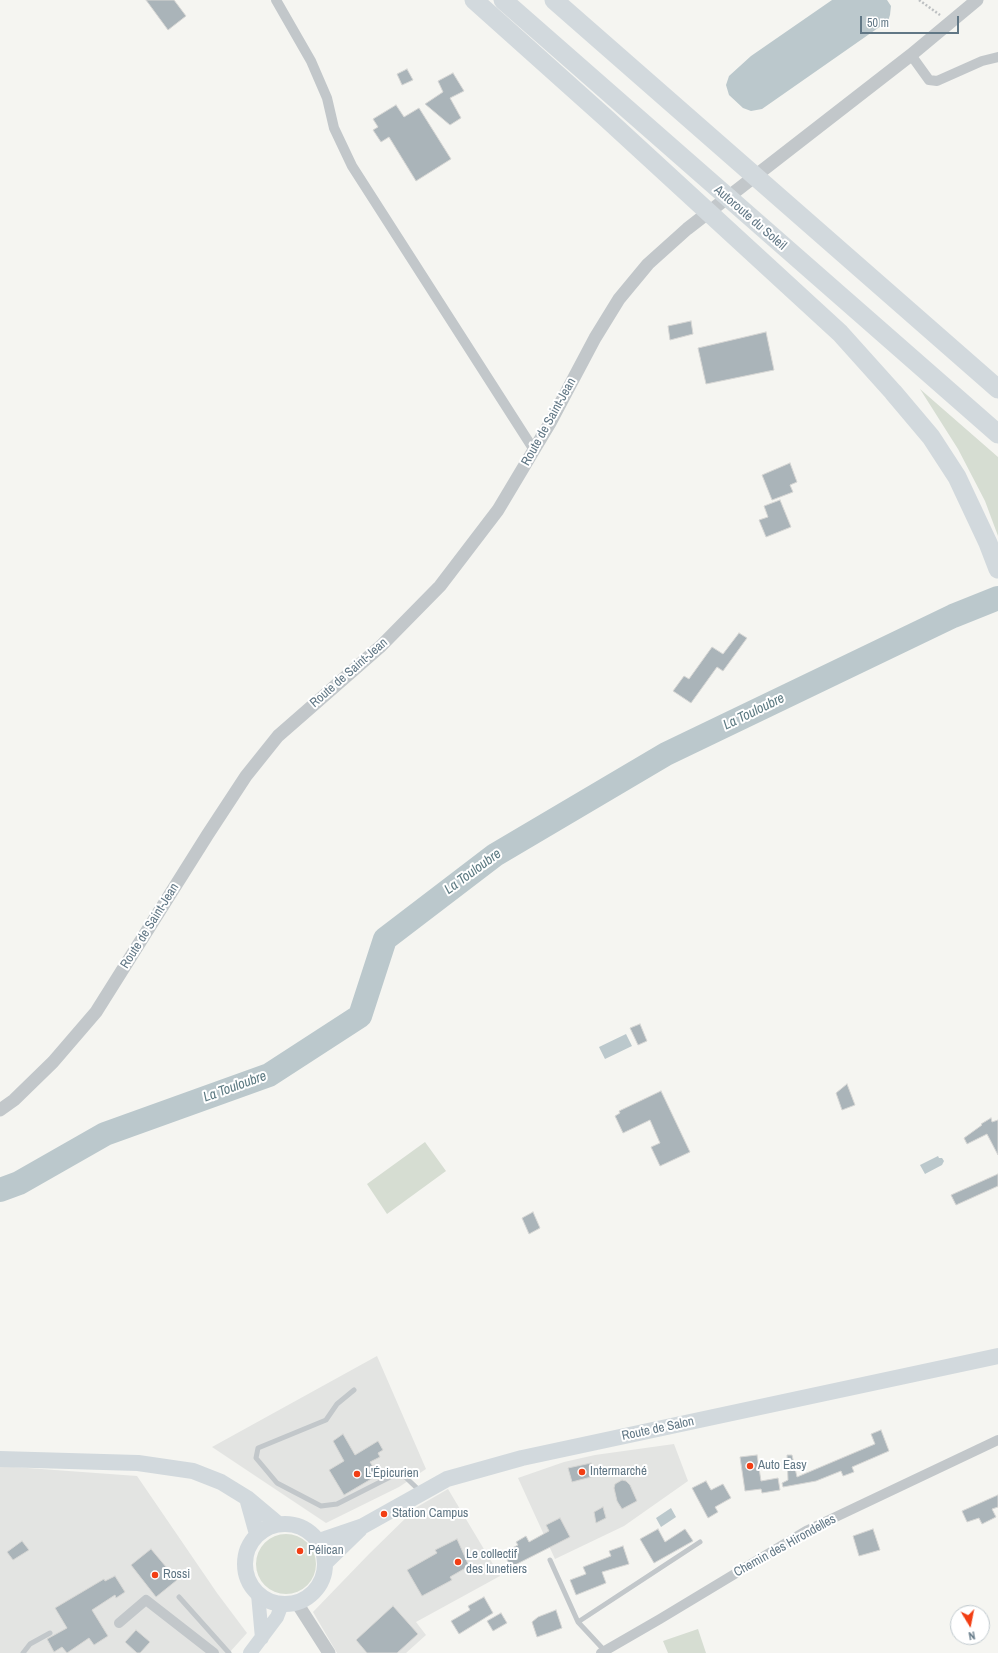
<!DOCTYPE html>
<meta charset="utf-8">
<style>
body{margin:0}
#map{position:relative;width:998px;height:1653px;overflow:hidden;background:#f5f5f1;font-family:"Archivo Narrow",sans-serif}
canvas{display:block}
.north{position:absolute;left:950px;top:1605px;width:40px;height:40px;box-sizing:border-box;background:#fff;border:1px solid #c0c9ce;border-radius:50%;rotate:170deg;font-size:11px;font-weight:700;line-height:16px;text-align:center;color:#617785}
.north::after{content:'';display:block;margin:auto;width:14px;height:18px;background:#f23e14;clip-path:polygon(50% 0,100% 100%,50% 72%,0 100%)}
.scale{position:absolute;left:860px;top:16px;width:99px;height:18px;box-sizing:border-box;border:2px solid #617785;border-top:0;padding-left:5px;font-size:12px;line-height:14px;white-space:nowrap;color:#617785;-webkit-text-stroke:3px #fff;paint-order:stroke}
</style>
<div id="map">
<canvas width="998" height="1653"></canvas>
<div class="north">N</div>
<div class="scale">50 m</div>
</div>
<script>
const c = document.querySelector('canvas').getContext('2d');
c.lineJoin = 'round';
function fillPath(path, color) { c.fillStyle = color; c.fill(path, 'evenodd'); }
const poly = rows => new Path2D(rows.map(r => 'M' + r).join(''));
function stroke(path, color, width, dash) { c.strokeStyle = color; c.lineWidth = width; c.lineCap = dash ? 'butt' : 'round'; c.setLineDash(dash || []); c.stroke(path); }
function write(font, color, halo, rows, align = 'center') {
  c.font = font + ' "Archivo Narrow",sans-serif'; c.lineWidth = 4; c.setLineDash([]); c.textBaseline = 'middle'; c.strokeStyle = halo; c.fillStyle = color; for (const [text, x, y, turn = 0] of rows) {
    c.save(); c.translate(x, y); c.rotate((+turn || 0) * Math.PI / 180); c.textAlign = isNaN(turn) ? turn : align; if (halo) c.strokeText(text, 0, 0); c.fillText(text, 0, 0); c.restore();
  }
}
fillPath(poly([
 [377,1356,426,1469,399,1487,326,1523,212,1447],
 [674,1444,688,1481,624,1526,555,1559,518,1478,564,1462,595,1455],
 [0,1466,137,1476,217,1593,247,1633,229,1653,0,1653],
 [448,1489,500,1576,416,1622,426,1635,406,1653,337,1653,313,1612,369,1554,417,1507]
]), '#e3e4e2');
fillPath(poly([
 [920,389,998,457,998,536,985,501,958,449],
 [425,1142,446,1171,387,1214,367,1184],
 '256 1564a30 30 0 1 1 60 0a30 30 0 1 1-60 0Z',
 [698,1629,706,1653,668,1653,663,1641]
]), '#d6ddd2');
fillPath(poly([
 [832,0,887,0,891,6,890,15,888,21,762,109,751,111,743,108,729,95,726,85,729,76,751,56],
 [626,1034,632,1046,605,1059,599,1047],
 [938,1156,939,1158,942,1158,944,1161,942,1165,925,1174,920,1165],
 [671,1508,676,1517,661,1527,656,1518]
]), '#bbc8cc');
stroke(poly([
 [0,1190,19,1183,105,1134,269,1075,360,1016,385,939,495,855,666,754,953,616,998,598]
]), '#bbc8cc', 24);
const building = poly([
 [146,0,174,0,186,16,168,30,146,0],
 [407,69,413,80,402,85,397,74,407,69],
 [453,73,464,91,450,98,461,118,450,125,425,104,443,92,438,81,453,73],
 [396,105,404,117,419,108,451,159,416,181,389,137,381,142,373,130,378,127,373,119,396,105],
 [691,321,693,334,670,340,668,326,691,321],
 [766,332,774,370,706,384,698,348,766,332],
 [790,463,797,482,790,485,793,492,772,500,762,475,790,463],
 [780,500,791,527,766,537,759,520,768,517,764,506,780,500],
 [739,633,747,638,723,671,717,667,691,703,673,691,684,676,689,679,712,647,723,654,739,633],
 [640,1024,647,1041,638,1045,630,1028,640,1024],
 [847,1084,855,1105,842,1110,836,1093,847,1084],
 [661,1091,690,1152,660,1166,651,1147,660,1143,650,1120,623,1133,615,1116,620,1113,619,1111,661,1091],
 [991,1118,992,1122,998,1120,998,1155,987,1134,967,1144,964,1138,982,1125,981,1124,991,1118],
 [998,1174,998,1186,956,1205,951,1195,998,1174],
 [533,1212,540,1228,529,1234,522,1218,533,1212],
 [881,1430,889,1451,852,1467,854,1472,843,1476,841,1471,816,1481,783,1487,782,1483,788,1480,787,1455,792,1455,797,1477,875,1444,871,1434,881,1430],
 [343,1434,355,1455,378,1441,383,1450,378,1453,380,1457,370,1462,378,1475,344,1495,329,1470,344,1461,333,1441,343,1434],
 [757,1455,761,1481,778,1478,780,1490,762,1493,761,1489,745,1491,740,1457,757,1455],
 [591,1463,595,1476,572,1482,568,1468,591,1463],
 [622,1480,626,1481,630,1485,637,1501,622,1509,617,1501,614,1488,615,1484,622,1480],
 [706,1481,711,1490,723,1484,731,1498,715,1507,718,1512,708,1518,692,1488,706,1481],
 [998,1495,998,1507,992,1509,996,1517,982,1524,979,1518,967,1522,962,1511,998,1495],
 [603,1507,606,1518,596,1523,594,1512,603,1507],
 [560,1518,570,1537,511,1567,503,1553,518,1545,516,1542,526,1536,529,1542,549,1531,546,1525,560,1518],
 [658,1529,665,1542,685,1529,693,1541,654,1563,640,1539,658,1529],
 [873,1529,880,1550,859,1556,853,1536,873,1529],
 [457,1539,469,1566,450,1577,452,1580,422,1596,407,1570,437,1553,435,1550,457,1539],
 [22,1541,29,1550,13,1560,7,1552,22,1541],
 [623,1546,629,1564,602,1572,606,1583,576,1595,570,1580,586,1574,583,1567,611,1556,609,1551,623,1546],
 [151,1549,177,1580,156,1597,131,1565,151,1549],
 [115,1576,125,1592,116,1598,115,1595,92,1610,108,1636,94,1645,89,1638,67,1653,62,1647,54,1652,47,1639,67,1628,55,1608,104,1579,105,1581,115,1576],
 [484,1597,493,1613,459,1634,451,1621,470,1610,468,1606,484,1597],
 [393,1606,418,1634,397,1653,367,1653,356,1640,393,1606],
 [556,1610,562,1628,537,1637,532,1622,538,1617,556,1610],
 [501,1613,507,1623,493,1631,487,1621,501,1613],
 [136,1630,150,1642,140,1653,137,1653,125,1642,136,1630]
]);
fillPath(building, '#aab4b9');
stroke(building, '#d6d6d4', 1);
stroke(poly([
 [919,0,940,15]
]), '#bdc0c2', 2.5, [2, 2]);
stroke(poly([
 [354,1390,337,1404,326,1420,258,1448,256,1458,277,1483,321,1506,337,1504,400,1472,420,1491],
 [550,1560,578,1622,604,1650],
 [179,1597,229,1653],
 [578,1622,700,1542],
 [23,1653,30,1644,50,1633]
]), '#c2c7ca', 5);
stroke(poly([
 [276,0,311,61,327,98,334,128,352,166,534,450],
 [911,55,929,80,937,81,982,61,998,57],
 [119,1623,146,1600,214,1653],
 [601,1653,660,1619,806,1531,998,1440]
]), '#c2c7ca', 10);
stroke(poly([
 [0,1110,14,1100,53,1062,96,1012,208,834,246,776,278,736,381,646,440,586,498,510,550,423,595,338,619,299,648,264,687,229,911,55,977,0],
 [297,1603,329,1653]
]), '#c2c7ca', 13);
stroke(poly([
 [258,1594,262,1638],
 [250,1653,277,1617,282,1604]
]), '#d2d9dd', 14);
stroke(poly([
 [0,1459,138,1463,193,1471,221,1482,247,1498,278,1524],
 [247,1498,257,1534],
 '245 1564a40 40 0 1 1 80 0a40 40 0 1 1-80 0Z',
 [319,1541,363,1526,447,1479,522,1458,998,1356],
 [326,1562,360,1529]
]), '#d2d9dd', 16);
stroke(poly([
 [474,0,607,119,840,333,893,392,931,437,957,477,988,543,998,569],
 [503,0,998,434],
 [554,0,998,389]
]), '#d2d9dd', 19);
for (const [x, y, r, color] of [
 [750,1466,4,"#f23e14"],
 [582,1472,4,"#f23e14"],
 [357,1474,4,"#f23e14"],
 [384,1514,4,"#f23e14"],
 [300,1551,4,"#f23e14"],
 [458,1562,4,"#f23e14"],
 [155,1575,4,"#f23e14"]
]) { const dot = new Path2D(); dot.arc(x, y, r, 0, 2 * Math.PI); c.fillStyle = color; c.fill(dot); stroke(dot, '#fff', 1.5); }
write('13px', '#617785', '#fff', [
 ["Autoroute du Soleil",750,218,41],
 ["Route de Saint-Jean",549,422,-61],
 ["Route de Saint-Jean",349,673,-41],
 ["Route de Saint-Jean",150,926,-58],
 ["Route de Salon",658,1429,-12],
 ["Chemin des Hirondelles",785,1546,-29]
]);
write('13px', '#617785', '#fff', [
 ["Auto Easy",758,1466],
 ["Intermarché",590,1472],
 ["L'Épicurien",365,1474],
 ["Station Campus",392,1514],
 ["Pélican",308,1551],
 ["Le collectif",466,1555],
 ["des lunetiers",466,1570],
 ["Rossi",163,1575]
], 'left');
write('italic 14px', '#5d7a82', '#fff', [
 ["La Touloubre",754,712,-26],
 ["La Touloubre",473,872,-36],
 ["La Touloubre",235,1087,-20]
]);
</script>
